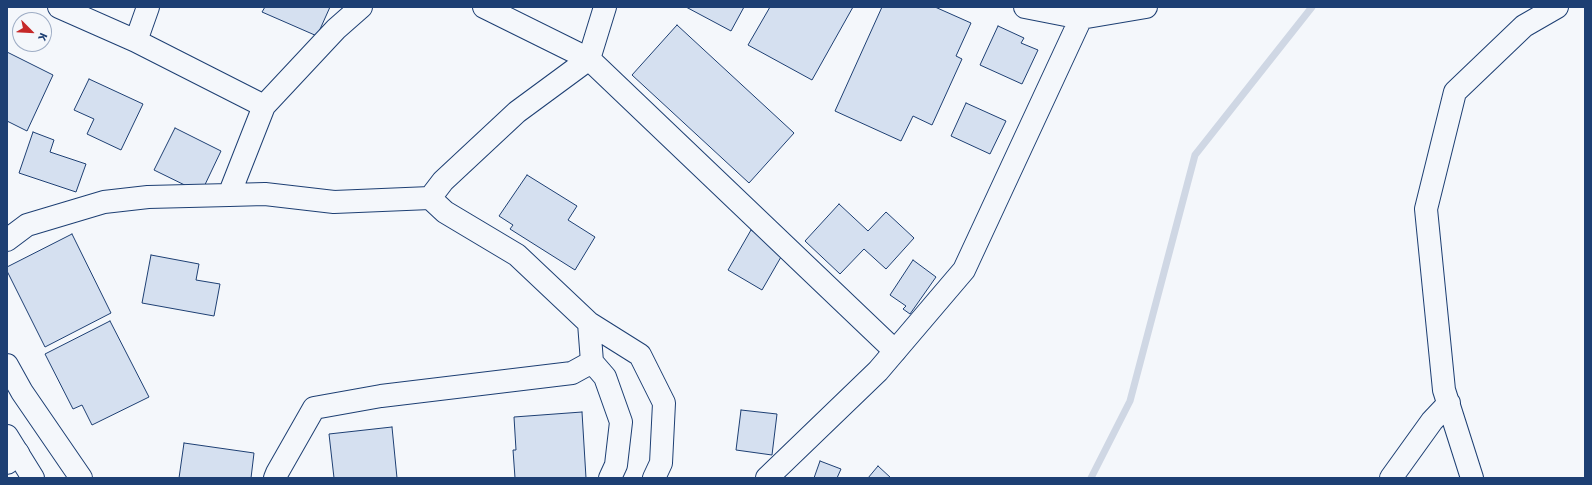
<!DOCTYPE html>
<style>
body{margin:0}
#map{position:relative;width:1592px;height:485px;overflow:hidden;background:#f4f7fb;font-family:"Fira Sans",sans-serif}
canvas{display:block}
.frame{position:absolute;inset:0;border:8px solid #1d3f73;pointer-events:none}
.north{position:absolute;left:12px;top:12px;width:40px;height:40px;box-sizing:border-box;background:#f4f7fb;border:1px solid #9eadc5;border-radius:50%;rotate:114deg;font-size:11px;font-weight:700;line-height:16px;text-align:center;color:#1d3f73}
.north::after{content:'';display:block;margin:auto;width:14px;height:18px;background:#c62828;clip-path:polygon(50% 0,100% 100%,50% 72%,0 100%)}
</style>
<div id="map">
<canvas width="1592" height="485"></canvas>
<div class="frame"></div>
<div class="north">K</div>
</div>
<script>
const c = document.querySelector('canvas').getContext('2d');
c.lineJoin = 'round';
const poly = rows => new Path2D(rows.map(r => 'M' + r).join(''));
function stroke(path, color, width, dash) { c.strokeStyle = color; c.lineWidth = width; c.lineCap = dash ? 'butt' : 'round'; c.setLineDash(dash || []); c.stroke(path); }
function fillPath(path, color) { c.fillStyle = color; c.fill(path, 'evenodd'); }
stroke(poly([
 [1091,478,1130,401,1195,155,1312,7]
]), '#cfd7e4', 7);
const building = poly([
 [265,7,330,7,317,36,262,12,265,7],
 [686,7,744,7,731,31,686,7],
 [770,7,853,7,812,80,748,45,770,7],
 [882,7,935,7,971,23,956,56,962,59,932,125,913,116,901,141,835,111,882,7],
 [677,25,794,133,749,183,632,75,677,25],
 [998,26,1024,38,1021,43,1038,50,1022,84,980,65,998,26],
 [7,52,53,75,27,131,7,121,7,52],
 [89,79,143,104,121,150,87,134,94,119,74,110,89,79],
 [966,103,1006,121,990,154,951,136,966,103],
 [175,128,221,151,201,193,154,170,175,128],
 [33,132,54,140,50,152,86,164,76,192,19,173,33,132],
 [527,175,577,206,568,220,595,237,575,270,510,229,513,225,499,216,527,175],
 [839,204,868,231,886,212,914,238,886,269,864,249,840,274,805,241,839,204],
 [751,230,785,250,762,290,728,270,751,230],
 [72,234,111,313,45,347,7,271,7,267,72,234],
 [151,255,199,264,196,280,220,284,214,316,142,303,151,255],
 [913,260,936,277,910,314,903,309,906,306,890,295,913,260],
 [110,321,149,397,92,425,82,405,73,409,45,354,110,321],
 [741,410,777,414,772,455,736,450,741,410],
 [582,412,586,478,515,478,513,450,516,450,514,417,582,412],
 [392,427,397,478,334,478,329,434,392,427],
 [184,443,254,453,251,478,179,478,184,443],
 [820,461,841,469,837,478,814,478,820,461],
 [878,466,891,478,868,478,878,466]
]);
fillPath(building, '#d5e0f0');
stroke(building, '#1d3f73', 1);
const minor = poly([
 [59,7,136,41,264,106],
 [484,7,589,59,895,351],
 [136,41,148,7],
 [229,195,265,194,334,202,430,198,445,212,517,255,589,323,640,355,664,403,661,463,654,478],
 [430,198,443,181,517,112,589,59,605,7],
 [7,240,27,225,104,202,148,197,229,195,264,106,336,29,361,7],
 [589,323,592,362,605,377,621,422,616,465,610,478],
 [7,463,18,453],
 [275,478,277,473,314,408,381,396,572,373,592,362],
 [1391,478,1432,421,1449,403],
 [1472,478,1444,390,1426,209,1455,92,1524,26,1557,7]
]);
const tertiary = poly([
 [1025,7,1081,18,1146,7],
 [767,478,878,371,964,270,1081,18]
]);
const secondary = poly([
 [7,365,22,392,81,478],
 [7,436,33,478]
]);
stroke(minor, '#1d3f73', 24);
stroke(tertiary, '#1d3f73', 24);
stroke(secondary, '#1d3f73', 24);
stroke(minor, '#f4f7fb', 22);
stroke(tertiary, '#f4f7fb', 22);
stroke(secondary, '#f4f7fb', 22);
</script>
